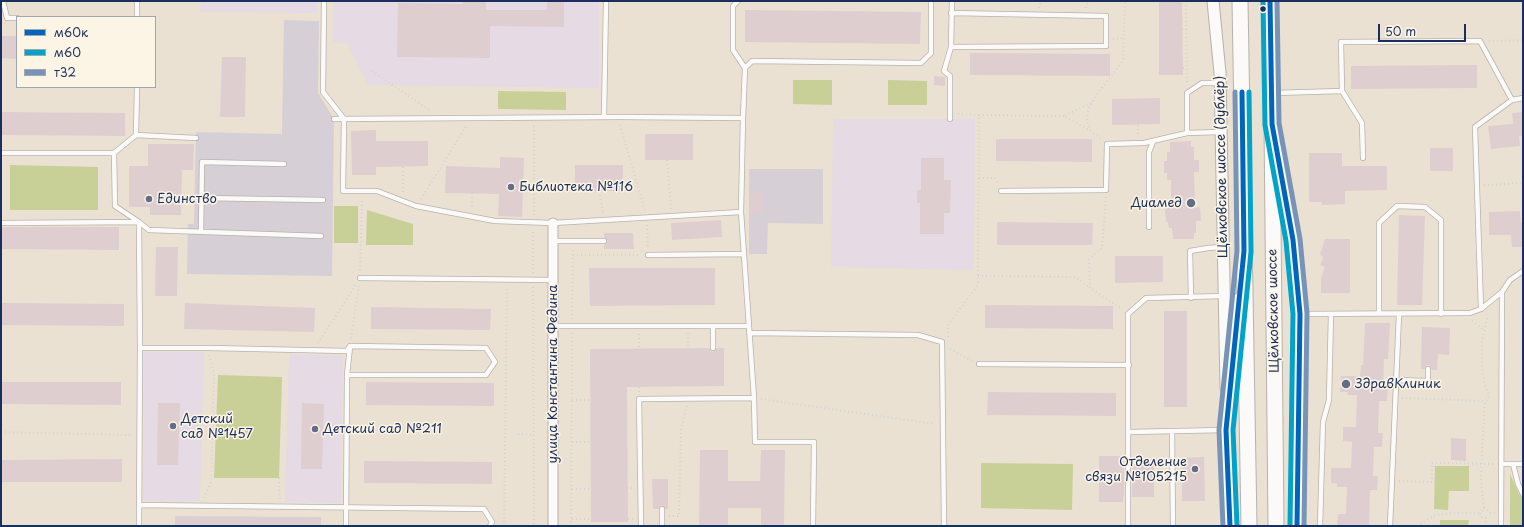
<!DOCTYPE html>
<meta charset="utf-8">
<style>
body{margin:0}
#map{position:relative;width:1524px;height:527px;overflow:hidden;background:#eae1d2;font-family:"Playpen Sans",sans-serif}
canvas{display:block}
.frame{position:absolute;inset:0;border:2px solid #1b2f5e;pointer-events:none}
.legend{position:absolute;left:16px;top:16px;width:140px;height:72px;box-sizing:border-box;background:#fcf5e5;border:1px solid #a2a6af;margin:0;padding:5px 7px;list-style:none;font-size:12px;color:#1b2f5e}
.legend li{display:flex;align-items:center;gap:8px;height:20px}
.legend b{width:20px;border:1px solid #a2a6af}
.scale{position:absolute;left:1378px;top:24px;width:88px;height:18px;box-sizing:border-box;border:2px solid #1b2f5e;border-top:0;padding-left:5px;font-size:12px;line-height:14px;white-space:nowrap;color:#1b2f5e;-webkit-text-stroke:3px #fcf5e5;paint-order:stroke}
</style>
<div id="map">
<canvas width="1524" height="527"></canvas>
<div class="frame"></div>
<ul class="legend">
<li><b style="height:5px;background:#0065bd"></b>м60к</li>
<li><b style="height:5px;background:#01a3c8"></b>м60</li>
<li><b style="height:5px;background:#7794b7"></b>т32</li>
</ul>
<div class="scale">50 m</div>
</div>
<script>
const c = document.querySelector('canvas').getContext('2d');
c.lineJoin = 'round';
function fillPath(path, color) { c.fillStyle = color; c.fill(path, 'evenodd'); }
const poly = rows => new Path2D(rows.map(r => 'M' + r).join(''));
function stroke(path, color, width, dash) { c.strokeStyle = color; c.lineWidth = width; c.lineCap = dash ? 'butt' : 'round'; c.setLineDash(dash || []); c.stroke(path); }
function write(font, color, halo, rows, align = 'center') {
  c.font = font + ' "Playpen Sans",sans-serif'; c.lineWidth = 3; c.setLineDash([]); c.textBaseline = 'middle'; c.strokeStyle = halo; c.fillStyle = color; for (const [text, x, y, turn = 0] of rows) {
    c.save(); c.translate(x, y); c.rotate((+turn || 0) * Math.PI / 180); c.textAlign = isNaN(turn) ? turn : align; if (halo) c.strokeText(text, 0, 0); c.fillText(text, 0, 0); c.restore();
  }
}
fillPath(poly([
 [201,1,318,1,317,13,200,12],
 [334,1,599,1,599,88,368,85,347,43,333,42],
 [833,119,975,119,974,270,831,267],
 [144,352,204,352,200,501,143,501],
 [289,354,343,356,341,503,285,502]
]), '#e6dae4');
fillPath(poly([
 [284,20,319,21,318,93,334,119,332,276,187,274,188,224,194,224,196,132,282,134],
 [749,169,823,169,823,224,768,223,767,254,749,254]
]), '#d6cfd6');
fillPath(poly([
 [793,80,832,80,832,105,793,104],
 [888,80,927,81,927,105,888,105],
 [498,91,566,92,566,110,498,109],
 [10,165,98,167,98,210,10,210],
 [334,206,358,206,358,243,334,243],
 [367,210,413,224,413,245,366,245],
 [218,375,282,377,279,478,214,478],
 [981,463,1073,464,1072,510,981,508],
 [1435,466,1469,466,1469,491,1449,491,1448,510,1434,509],
 [1510,474,1519,494,1523,498,1523,526,1510,526],
 [1440,520,1469,520,1468,526,1440,526]
]), '#c8d097');
fillPath(poly([
 [463,1,486,1,486,10,547,10,547,1,564,1,564,27,490,26,490,58,397,57,398,3,463,4],
 [1159,1,1182,1,1183,75,1159,75],
 [745,10,921,12,920,44,745,42],
 [1,36,17,36,17,59,1,58],
 [970,53,1110,54,1110,76,970,75],
 [222,57,246,57,245,117,220,117],
 [1477,65,1477,88,1351,89,1351,66],
 [934,76,945,77,945,86,934,85],
 [1160,98,1160,124,1112,125,1112,99],
 [1,112,125,113,125,136,1,135],
 [1523,112,1523,136,1519,136,1520,146,1491,149,1488,126,1513,124,1512,113],
 [376,130,376,141,428,141,428,166,376,167,376,175,352,175,351,131],
 [645,134,693,134,693,160,645,160],
 [996,139,1092,139,1092,162,996,161],
 [1191,141,1191,147,1194,147,1194,160,1199,160,1199,172,1194,172,1195,208,1200,207,1201,221,1196,221,1196,233,1194,233,1194,239,1173,239,1172,228,1169,228,1168,222,1166,222,1165,208,1168,208,1168,201,1171,200,1171,180,1167,180,1167,173,1164,173,1164,161,1167,161,1167,152,1170,152,1170,142],
 [148,144,194,144,193,170,182,170,181,215,150,215,150,207,129,207,129,166,148,166],
 [1430,148,1453,148,1453,171,1430,171],
 [1309,153,1342,153,1342,166,1387,166,1387,190,1345,191,1345,204,1322,205,1322,202,1309,202],
 [500,157,524,158,522,217,498,216,499,194,445,193,446,166,500,168],
 [921,158,944,158,944,180,951,180,950,213,944,213,944,234,920,234,920,203,917,203,917,190,921,190],
 [575,165,623,165,623,191,575,191],
 [764,192,764,214,750,214,750,193],
 [1520,211,1521,223,1523,223,1523,247,1512,247,1511,235,1489,235,1489,212],
 [1399,215,1425,216,1422,305,1397,305],
 [721,220,722,237,672,240,671,223],
 [997,222,1093,223,1092,245,997,245],
 [1,227,119,227,119,250,1,249],
 [604,233,633,233,634,249,604,249,604,245,607,243,608,241,604,237],
 [1325,239,1350,239,1350,293,1321,293,1321,278,1325,267,1320,265,1323,258,1320,254],
 [156,247,178,247,177,296,155,296],
 [1115,256,1163,256,1163,282,1115,283],
 [589,268,715,268,715,305,590,306],
 [1,303,124,304,124,326,1,325],
 [185,303,315,308,314,332,184,329],
 [985,305,1113,306,1113,329,985,328],
 [371,307,491,309,490,330,371,329],
 [1164,311,1187,311,1187,407,1164,407],
 [1365,323,1390,323,1388,359,1384,359,1383,386,1388,386,1387,401,1379,401,1378,433,1383,433,1382,447,1374,447,1373,476,1378,476,1377,490,1370,490,1369,526,1337,526,1338,514,1346,514,1347,487,1337,487,1337,483,1331,483,1331,468,1351,468,1352,442,1343,441,1343,427,1356,427,1357,395,1347,395,1348,392,1340,392,1341,376,1360,376,1361,365,1363,365],
 [1422,327,1450,328,1449,355,1438,354,1437,370,1432,370,1431,367,1428,365,1426,366,1424,369,1421,369],
 [709,348,711,351,713,352,717,348,724,348,724,386,627,387,628,522,591,522,590,349],
 [1,382,121,382,121,405,1,404],
 [366,382,494,383,494,406,366,405],
 [988,392,1116,393,1116,416,987,415],
 [158,403,180,403,178,465,157,465],
 [302,403,324,404,322,469,301,469],
 [1451,438,1466,439,1466,461,1451,460],
 [700,450,728,450,728,481,760,481,761,450,785,450,784,526,761,526,761,508,728,508,728,526,699,526],
 [1099,456,1123,456,1123,464,1124,464,1124,497,1123,497,1123,502,1099,502],
 [1204,457,1205,501,1182,501,1182,458],
 [122,459,122,482,1,482,1,460],
 [364,461,492,462,492,484,364,483],
 [1132,464,1154,464,1154,497,1132,497],
 [652,479,668,479,668,509,666,509,662,505,660,506,658,509,653,509],
 [175,516,321,517,321,526,175,526]
]), '#dfced0');
const service = poly([
 [3,1,7,18,17,18],
 [324,1,323,92,344,119,343,191,377,191,416,206,495,221,553,223,741,212],
 [738,1,733,6,733,50,745,68,743,118],
 [137,17,137,1],
 [951,47,1106,46,1106,16,951,13],
 [745,68,752,61,921,63,931,53,931,1],
 [137,87,136,135,114,153,115,206,139,222,140,348,210,348,347,351,350,346,486,348,495,362,486,375,347,375],
 [1342,91,1362,123,1363,158],
 [1273,93,1342,91,1341,42,1480,41,1512,100,1523,98],
 [604,117,606,1],
 [334,119,618,117,743,118,741,212,754,398,755,442,814,442,813,526],
 [950,119,950,76,944,71,951,47,952,1],
 [1187,133,1187,93,1202,83,1219,83],
 [136,135,196,138],
 [1,153,114,153],
 [1001,191,1106,190,1107,144,1144,143,1187,133,1220,132],
 [201,198,323,200],
 [1,223,139,222,149,230,321,236],
 [1149,227,1149,152,1153,142],
 [201,232,202,162,284,164],
 [553,241,604,241],
 [648,255,744,254],
 [360,278,554,280],
 [1191,298,1190,251,1208,248,1223,247],
 [1481,309,1475,127,1512,100],
 [1301,314,1470,313,1481,309,1502,292,1510,280,1523,271],
 [1379,314,1379,223,1397,206,1425,207,1441,220,1441,314],
 [554,326,749,326],
 [713,326,713,348],
 [749,333,918,335,942,342,944,526],
 [979,364,1129,365],
 [1396,380,1428,381,1428,369],
 [1172,431,1173,526],
 [1129,432,1225,430],
 [1501,464,1523,464],
 [1513,464,1518,484,1523,494],
 [139,505,484,509,492,522,490,526],
 [662,509,662,526],
 [139,526,140,348],
 [346,526,347,375,350,347],
 [641,526,639,399,754,398],
 [1128,526,1128,314,1146,298,1224,296],
 [1320,526,1323,422,1329,400,1331,314],
 [1390,526,1399,314],
 [1501,526,1502,292]
]);
const minor = poly([
 [553,526,553,223]
]);
const tertiary = poly([
 [1213,1,1220,73,1226,388]
]);
const secondary = poly([
 [1277,150,1293,240,1300,314,1297,526],
 [1230,526,1226,430,1240,299]
]);
const primary = poly([
 [1240,1,1249,526],
 [1270,1,1272,124,1276,526]
]);
stroke(service, '#b6b2ad', 6);
stroke(minor, '#b6b2ad', 11);
stroke(tertiary, '#b6b2ad', 13);
stroke(secondary, '#b6b2ad', 15);
stroke(primary, '#b6b2ad', 17);
stroke(poly([
 [1186,1,1187,84],
 [1039,8,1041,1],
 [1086,8,1088,1],
 [1182,29,1187,29],
 [1113,39,1124,38],
 [1489,41,1523,40],
 [1183,68,1187,68],
 [372,71,429,110],
 [1091,103,1064,116,1091,131,1101,139],
 [979,115,1064,116],
 [620,125,645,211],
 [1138,125,1138,136],
 [1091,131,1087,122,1088,109,1097,94,1123,61,1125,1],
 [667,160,671,209],
 [403,167,403,193],
 [979,178,995,178,998,184],
 [1484,185,1523,183],
 [599,191,603,212],
 [472,193,472,208],
 [1106,197,1102,248,1089,259,1090,288,1122,309],
 [421,199,467,125],
 [534,215,534,125],
 [647,225,648,249],
 [573,255,640,255],
 [360,270,362,198],
 [533,273,533,229],
 [978,276,1076,277,1090,288],
 [533,287,534,526],
 [572,319,573,249],
 [1472,321,1484,330],
 [688,333,688,348],
 [639,334,639,349],
 [948,337,948,325,978,285,979,115,957,114],
 [351,338,359,285],
 [318,343,357,283],
 [950,349,972,361],
 [639,392,639,387],
 [1402,398,1485,401],
 [761,399,935,424],
 [572,400,590,400],
 [1,432,130,435],
 [518,434,534,435],
 [572,442,590,442],
 [279,478,280,499],
 [1399,481,1432,482,1432,463,1494,464],
 [627,488,633,488],
 [572,489,590,489],
 [204,498,211,482,214,374,209,355],
 [1484,508,1487,509,1490,513,1495,513],
 [669,516,679,516,681,430,687,405],
 [572,519,591,519],
 [628,519,634,519],
 [504,526,507,287],
 [571,526,572,333],
 [1417,526,1436,515,1453,513,1480,513],
 [1485,526,1486,518,1481,517,1480,513,1484,508,1481,480,1482,451,1485,401,1488,399,1489,395,1484,382,1482,364,1482,342,1487,318,1487,315]
]), '#d5d3d2', 2, [1, 3]);
stroke(service, '#fcfaf8', 4.5);
stroke(minor, '#fcfaf8', 9);
stroke(tertiary, '#fcfaf8', 11);
stroke(secondary, '#fcfaf8', 13);
stroke(primary, '#fcfaf8', 15);
stroke(poly([
 [1270,1,1272,124,1293,240,1300,314,1297,526],
 [1230,526,1226,430,1244,251,1242,92]
]), '#0065bd', 5);
stroke(poly([
 [1263,1,1265,125,1286,241,1293,314,1290,526],
 [1237,526,1233,430,1251,252,1249,92]
]), '#01a3c8', 5);
stroke(poly([
 [1277,1,1279,123,1300,239,1307,313,1304,526],
 [1223,526,1219,430,1237,251,1235,92]
]), '#7794b7', 5);
for (const [x, y, r, color] of [
 [1263,9,3.5,"#1b2f5e"],
 [511,187,4,"#636d87"],
 [149,199,4,"#636d87"],
 [1191,203,5,"#636d87"],
 [1346,384,5,"#636d87"],
 [173,426,4,"#636d87"],
 [315,429,4,"#636d87"],
 [1195,469,4,"#636d87"]
]) { const dot = new Path2D(); dot.arc(x, y, r, 0, 2 * Math.PI); c.fillStyle = color; c.fill(dot); stroke(dot, '#fcf5e5', 1.5); }
write('13px', '#1b2f5e', '#fcf5e5', [
 ["Щёлковское шоссе (дублёр)",1222,167,-91],
 ["Щёлковское шоссе",1274,311,-91],
 ["улица Константина Федина",553,374,-90]
]);
write('13px', '#1b2f5e', '#fcf5e5', [
 ["Библиотека №116",519,187],
 ["Единство",157,199],
 ["Диамед",1182,203,"right"],
 ["ЗдравКлиник",1355,384],
 ["Детский",181,419],
 ["сад №1457",181,434],
 ["Детский сад №211",323,429],
 ["Отделение",1187,462,"right"],
 ["связи №105215",1187,477,"right"]
], 'left');
</script>
